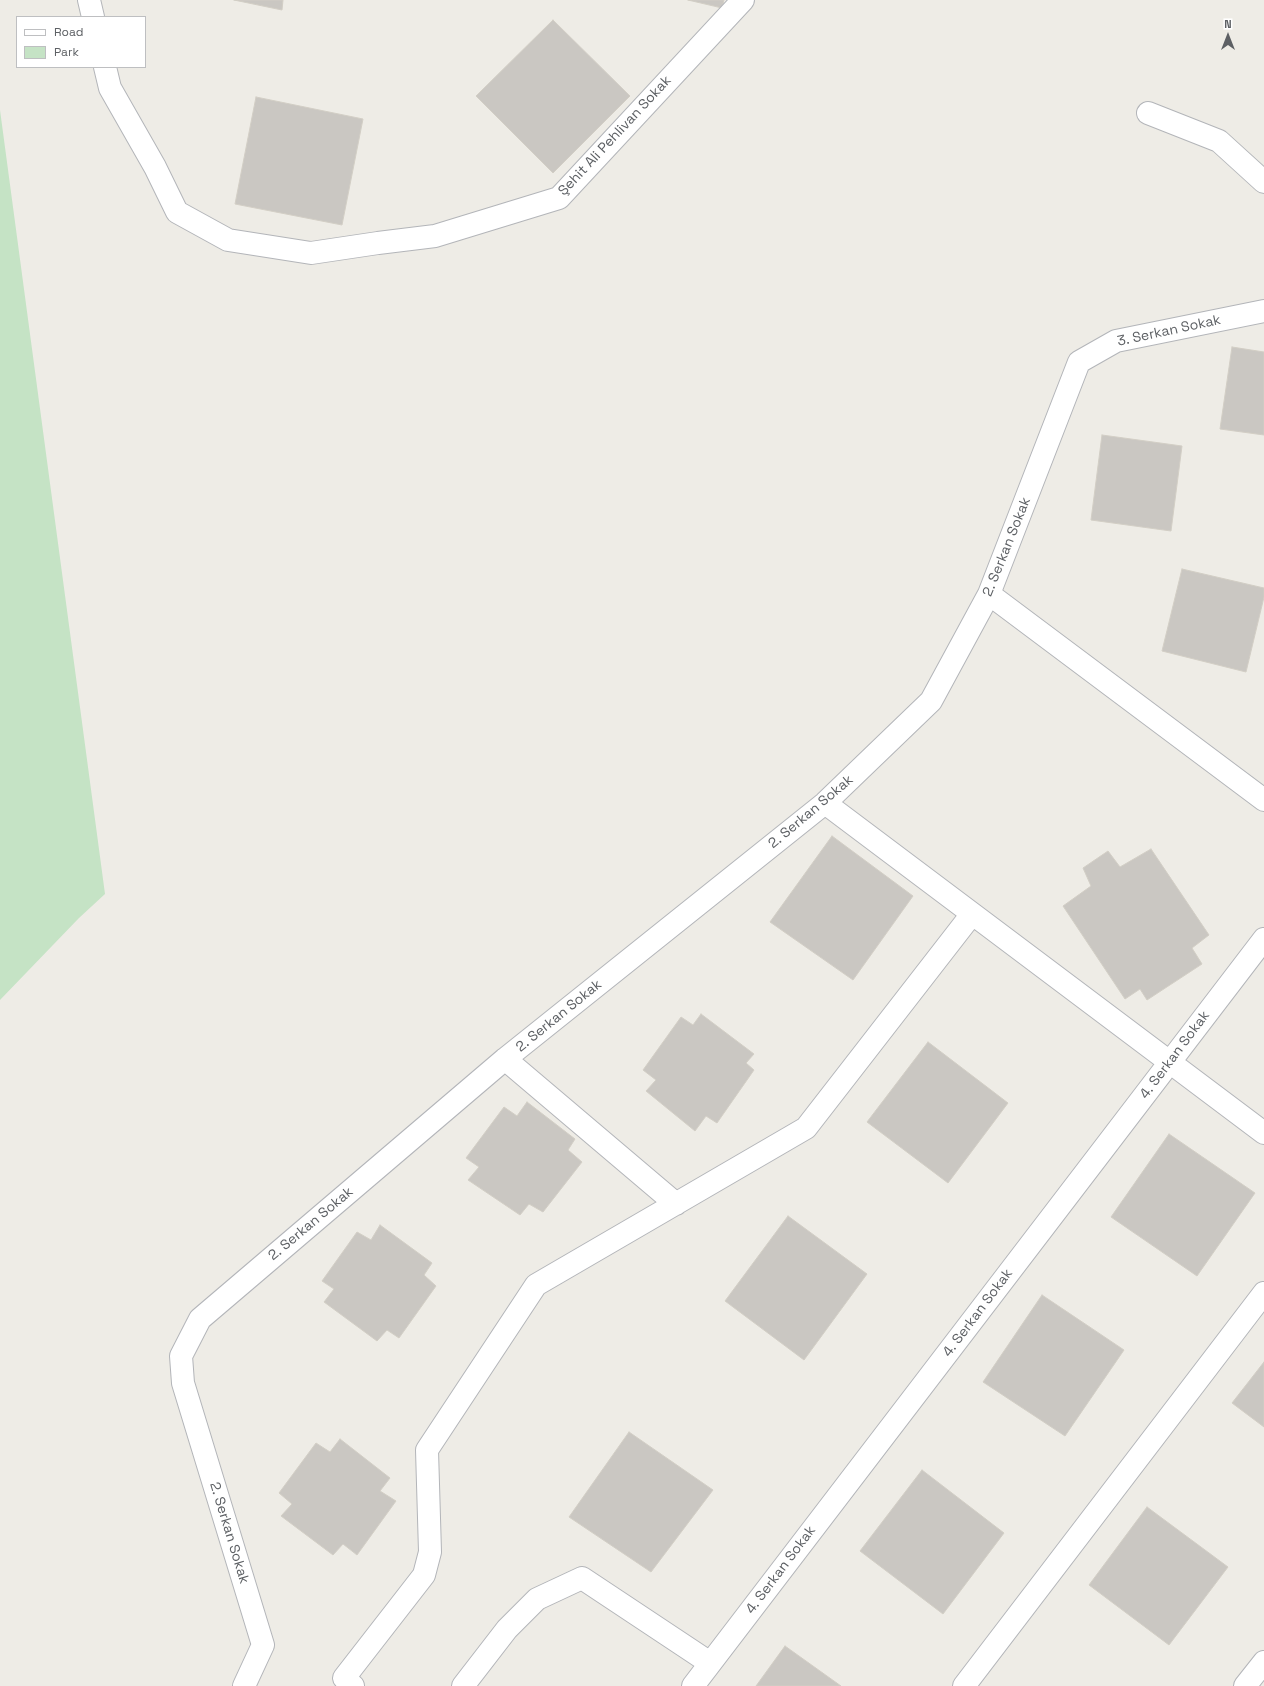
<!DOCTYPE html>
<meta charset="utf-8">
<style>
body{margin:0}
#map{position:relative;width:1264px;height:1686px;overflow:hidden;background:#eeece6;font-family:"Space Grotesk",sans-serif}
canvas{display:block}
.legend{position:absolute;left:16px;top:16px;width:130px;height:52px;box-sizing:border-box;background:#fff;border:1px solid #bebfc1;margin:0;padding:5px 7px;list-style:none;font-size:12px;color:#5d6064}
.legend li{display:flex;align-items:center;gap:8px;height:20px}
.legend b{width:20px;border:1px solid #bebfc1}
.north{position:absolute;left:1208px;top:16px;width:40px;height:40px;-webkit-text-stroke:3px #fff;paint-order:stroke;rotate:0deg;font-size:11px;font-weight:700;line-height:16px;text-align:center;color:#5d6064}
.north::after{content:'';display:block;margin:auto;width:14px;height:18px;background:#5d6064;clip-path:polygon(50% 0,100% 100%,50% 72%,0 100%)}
</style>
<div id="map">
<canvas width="1264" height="1686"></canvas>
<ul class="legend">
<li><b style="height:5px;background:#fff"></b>Road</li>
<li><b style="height:11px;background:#c5e3c5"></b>Park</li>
</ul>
<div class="north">N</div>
</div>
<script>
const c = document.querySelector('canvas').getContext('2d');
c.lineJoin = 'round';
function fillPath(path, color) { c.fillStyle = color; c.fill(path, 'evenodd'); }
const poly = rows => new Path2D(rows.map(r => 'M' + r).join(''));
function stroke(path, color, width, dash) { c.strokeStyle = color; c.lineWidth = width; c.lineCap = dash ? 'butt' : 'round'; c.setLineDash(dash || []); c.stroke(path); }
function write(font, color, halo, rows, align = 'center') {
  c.font = font + ' "Space Grotesk",sans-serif'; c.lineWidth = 3; c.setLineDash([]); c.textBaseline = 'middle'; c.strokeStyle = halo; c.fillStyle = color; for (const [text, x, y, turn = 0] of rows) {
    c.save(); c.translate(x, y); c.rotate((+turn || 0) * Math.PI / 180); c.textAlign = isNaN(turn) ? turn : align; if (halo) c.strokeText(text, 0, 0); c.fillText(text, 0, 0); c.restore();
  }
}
fillPath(poly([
 [0,110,105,894,79,918,0,1000]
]), '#c5e3c5');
const building = poly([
 [234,0,283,0,282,10,234,0],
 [688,0,724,0,722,8,688,0],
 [553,20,630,96,553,173,476,96,553,20],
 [256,97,363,119,342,225,235,204,256,97],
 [1232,347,1264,352,1264,435,1220,429,1232,347],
 [1102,435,1182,446,1171,531,1091,520,1102,435],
 [1182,569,1264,588,1264,597,1246,672,1162,651,1182,569],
 [832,836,913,896,853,980,770,922,832,836],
 [1151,849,1209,935,1192,948,1202,964,1147,1000,1140,989,1125,999,1063,906,1091,886,1083,868,1108,851,1120,867,1151,849],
 [701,1014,754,1054,746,1063,754,1070,717,1123,706,1116,695,1131,646,1091,656,1080,643,1070,681,1017,693,1025,701,1014],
 [928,1042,1008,1103,948,1183,867,1122,928,1042],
 [527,1102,575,1139,568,1150,582,1162,543,1212,529,1204,520,1215,468,1180,479,1167,466,1158,504,1107,517,1116,527,1102],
 [1169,1134,1255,1193,1197,1276,1111,1217,1169,1134],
 [788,1216,867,1274,804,1360,725,1301,788,1216],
 [380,1225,432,1263,424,1275,436,1286,399,1338,387,1330,377,1341,324,1302,334,1289,322,1281,357,1232,371,1240,380,1225],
 [1042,1295,1124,1350,1065,1436,983,1382,1042,1295],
 [1264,1362,1264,1427,1232,1403,1264,1362],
 [629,1432,713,1490,651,1572,569,1517,629,1432],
 [340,1439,390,1478,380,1491,396,1501,357,1555,343,1544,333,1555,281,1516,292,1504,279,1493,316,1443,330,1452,340,1439],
 [922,1470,1004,1533,943,1614,860,1551,922,1470],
 [1147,1507,1228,1567,1169,1645,1089,1585,1147,1507],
 [785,1646,841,1686,756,1686,785,1646]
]);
fillPath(building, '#cac7c2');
stroke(building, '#d2cec5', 1);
const minor = poly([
 [89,0,93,17],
 [105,67,110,88,155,167,177,212,228,240,311,253,378,243,435,236,559,198,743,0],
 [1148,113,1219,141,1264,182],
 [989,594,1264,800],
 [825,803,1264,1133],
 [505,1059,676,1204],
 [244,1686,263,1645,183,1383,181,1356,200,1319,505,1059,825,803,931,701,989,594,1079,362,1116,341,1264,311],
 [353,1686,344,1678,424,1575,430,1552,427,1450,536,1285,806,1128,972,914],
 [463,1686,507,1629,537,1599,582,1578,710,1663],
 [693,1686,1264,939],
 [964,1686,1264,1293],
 [1245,1686,1264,1662]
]);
stroke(minor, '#b3b5b9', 24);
stroke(minor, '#fff', 22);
write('14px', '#5d6064', '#fff', [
 ["Şehit Ali Pehlivan Sokak",615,136,-47],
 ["3. Serkan Sokak",1169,331,-12],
 ["2. Serkan Sokak",1007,547,-68],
 ["2. Serkan Sokak",811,812,-40],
 ["2. Serkan Sokak",559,1016,-39],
 ["4. Serkan Sokak",1175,1055,-53],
 ["2. Serkan Sokak",311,1224,-40],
 ["4. Serkan Sokak",978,1313,-53],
 ["2. Serkan Sokak",229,1533,73],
 ["4. Serkan Sokak",781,1570,-53]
]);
</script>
